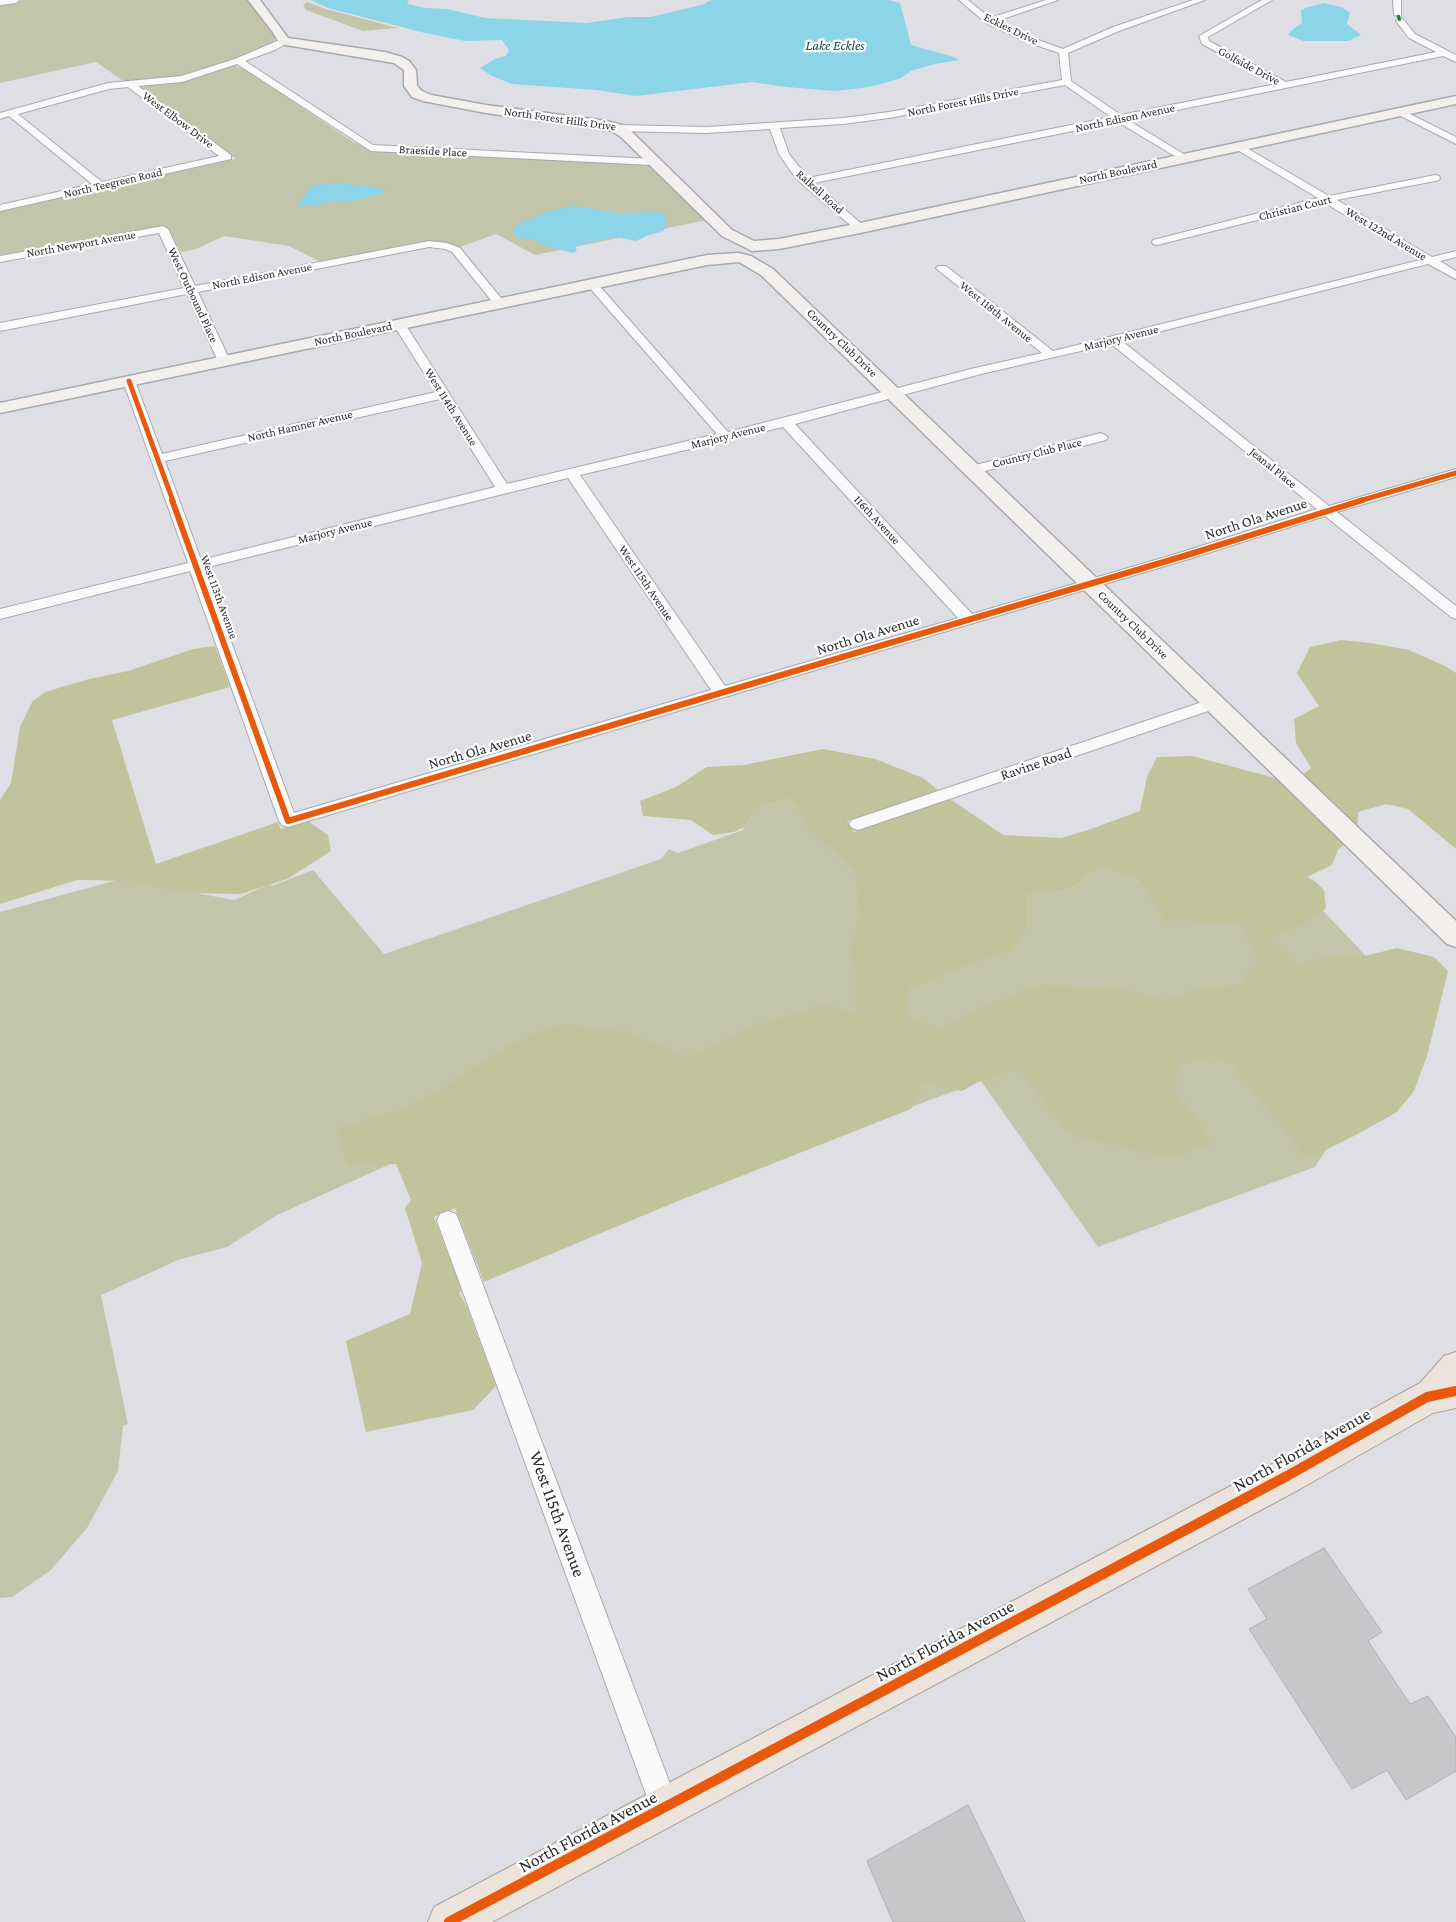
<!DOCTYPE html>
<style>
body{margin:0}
canvas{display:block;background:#dedfe5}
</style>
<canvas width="1456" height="1922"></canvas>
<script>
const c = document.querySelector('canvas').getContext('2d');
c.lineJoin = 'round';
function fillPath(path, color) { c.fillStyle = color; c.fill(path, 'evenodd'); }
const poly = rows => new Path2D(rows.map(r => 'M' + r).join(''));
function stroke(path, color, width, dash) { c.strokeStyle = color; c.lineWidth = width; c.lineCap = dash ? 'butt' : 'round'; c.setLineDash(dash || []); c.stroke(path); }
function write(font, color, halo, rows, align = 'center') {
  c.font = font + ' "Crimson Pro",serif'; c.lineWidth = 4.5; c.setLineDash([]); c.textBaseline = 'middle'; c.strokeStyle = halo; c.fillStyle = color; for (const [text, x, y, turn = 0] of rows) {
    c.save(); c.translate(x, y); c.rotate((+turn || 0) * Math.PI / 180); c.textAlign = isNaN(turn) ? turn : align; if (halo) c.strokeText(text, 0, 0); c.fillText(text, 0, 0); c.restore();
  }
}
fillPath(poly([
 [24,0,247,0,252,3,276,33,275,39,272,44,265,48,188,76,126,83,96,62,0,83,0,3],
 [307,2,326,9,398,28,363,31,306,10,303,5],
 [230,66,236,66,245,69,353,142,371,149,647,164,707,220,535,255,496,234,460,247,445,243,321,262,289,246,224,236,196,249,181,252,168,228,159,228,0,255,0,210,236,159,141,88,148,85,183,81],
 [787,799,796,805,915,937,1025,895,1069,890,1100,867,1141,882,1276,861,1417,1010,1315,1167,1098,1247,981,1081,575,1233,545,1174,437,1215,395,1162,277,1215,227,1247,178,1260,101,1295,128,1424,123,1426,118,1471,87,1528,51,1570,12,1597,0,1598,0,912,121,879,234,900,270,884,272,886,313,870,384,954,661,859,669,849,678,853,743,830,744,827,757,808]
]), '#c3c5ab');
fillPath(poly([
 [1341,640,1371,643,1409,650,1445,666,1456,673,1456,849,1408,809,1386,804,1358,812,1357,833,1300,777,1311,768,1296,743,1294,719,1319,706,1297,673,1310,647],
 [215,646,230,687,112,720,156,864,278,822,281,829,308,821,328,835,331,851,287,879,241,894,184,893,132,881,77,880,0,904,0,800,11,783,20,727,32,702,45,692,89,679,128,671,193,649],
 [823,749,875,759,923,778,938,790,847,821,854,832,950,799,1003,835,1061,838,1088,830,1140,811,1147,777,1157,757,1192,756,1283,780,1347,842,1338,850,1332,865,1307,877,1315,881,1324,890,1326,908,1297,928,1270,937,1295,965,1327,956,1365,956,1397,948,1434,957,1448,971,1427,1056,1414,1091,1397,1112,1354,1136,1318,1154,1305,1156,1232,1064,1212,1056,1179,1065,1174,1091,1196,1119,1212,1146,1207,1145,1177,1155,1151,1154,1076,1136,1066,1129,1018,1069,992,1076,994,1082,985,1078,962,1091,940,1088,924,1082,911,1109,678,1201,484,1282,455,1208,434,1217,462,1291,459,1293,467,1307,496,1386,473,1410,366,1432,346,1341,410,1314,422,1263,405,1208,411,1200,396,1164,348,1165,336,1129,402,1109,425,1099,508,1046,539,1031,564,1024,623,1031,673,1051,684,1058,728,1039,750,1026,790,1016,816,1007,828,1005,855,1013,855,969,849,952,859,918,856,873,835,851,810,831,796,805,787,799,757,808,744,827,734,832,713,835,691,820,643,816,640,801,676,787,707,767,744,765],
 [1100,867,1141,882,1165,920,1210,923,1241,923,1258,960,1240,984,1192,991,1166,999,1120,989,1041,985,978,1008,944,1028,907,1018,908,989,965,966,1011,951,1026,930,1026,895,1069,890]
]), '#c1c49b');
fillPath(poly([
 [311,0,409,0,407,4,425,8,447,9,485,18,587,23,628,17,650,17,705,4,708,1,714,0,889,0,900,3,911,45,954,57,959,60,935,64,911,71,901,78,882,84,862,88,835,91,786,87,752,82,636,96,596,90,512,84,492,76,480,68,495,59,506,56,509,50,502,40,465,41,425,33,328,8],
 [1324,3,1342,7,1350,13,1347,24,1361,35,1348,41,1303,41,1288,35,1293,29,1302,23,1301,11,1305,8],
 [340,183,381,188,386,192,351,202,326,201,319,205,296,207,313,185],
 [575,206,619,213,660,212,664,213,667,221,664,231,646,236,636,241,615,237,600,240,575,246,577,251,573,253,544,245,538,241,515,237,514,227,528,220,551,210]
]), '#8cd4e8');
const building = poly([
 [1324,1548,1382,1632,1368,1641,1410,1704,1428,1696,1456,1737,1456,1771,1406,1800,1387,1770,1352,1789,1249,1629,1267,1619,1248,1589,1324,1548],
 [968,1805,1025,1922,893,1922,867,1861,968,1805]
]);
fillPath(building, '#c9c7c9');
stroke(building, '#b1b0b2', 1);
const street = poly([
 [0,0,20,0,16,3,0,5,0,0],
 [959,0,968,0,990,18,1046,0,1058,0,997,21,1030,37,1063,49,1113,27,1193,0,1205,0,1119,31,1068,53,1071,81,1121,115,1276,84,1202,44,1199,36,1262,0,1272,0,1208,37,1209,41,1286,82,1436,52,1409,38,1396,21,1400,18,1403,19,1415,34,1456,55,1456,62,1443,56,1128,120,1187,156,1187,160,1183,161,1118,122,814,183,864,226,865,228,864,230,860,231,856,230,802,184,792,173,779,154,770,129,707,133,617,131,612,128,617,125,707,127,843,118,889,112,1062,80,1059,53,1024,41,986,23,959,0],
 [1065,85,1111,117,808,178,789,154,780,128,843,124,889,118,1065,85],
 [1393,0,1401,0,1401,17,1394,15,1393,0],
 [284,38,288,41,287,43,275,50,245,61,373,145,653,159,658,162,653,165,371,151,237,64,182,82,138,86,231,155,231,159,0,211,0,205,92,184,9,116,0,119,0,113,108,83,181,76,235,59,284,38],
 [128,87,219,156,102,182,18,114,109,89,128,87],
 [1400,109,1456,137,1456,144,1397,114,1397,110,1400,109],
 [1238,143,1329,196,1435,175,1439,176,1440,178,1439,180,1435,181,1337,200,1432,257,1456,251,1456,257,1440,261,1456,271,1456,279,1428,264,1122,341,1329,506,1456,469,1456,477,1337,512,1456,606,1456,619,1451,617,1325,516,1189,559,288,827,282,825,279,821,190,571,0,619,0,609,188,563,123,381,125,378,129,377,135,381,162,454,436,392,393,324,395,321,403,321,507,484,717,434,588,286,586,284,592,281,596,282,728,432,975,368,1042,353,938,270,936,268,938,266,946,266,1053,351,1420,260,1325,203,1157,245,1153,244,1152,242,1153,240,1318,198,1234,148,1233,146,1238,143],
 [1111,344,1317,509,1179,553,972,614,795,424,981,374,1111,344],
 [440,399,495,487,201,560,165,461,440,399],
 [783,427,958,618,725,686,580,475,783,427],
 [568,478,711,690,294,813,204,568,568,478],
 [163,226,168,229,195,286,429,241,447,243,460,248,505,303,499,306,495,305,452,252,445,249,429,247,198,292,230,361,224,365,218,361,187,294,0,331,0,323,184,288,159,233,0,262,0,256,163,226],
 [1101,433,1108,437,1106,440,973,474,966,470,968,467,1101,433],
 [1214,698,1220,699,1222,703,1220,707,864,828,858,830,852,828,849,824,852,820,1214,698],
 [448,1211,456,1214,459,1221,679,1808,675,1818,665,1822,655,1818,651,1808,437,1221,440,1214,448,1211]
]);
const secondary = poly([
 [248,0,260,0,288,38,385,52,402,57,409,61,416,70,417,86,422,91,431,95,486,105,607,121,622,125,631,131,732,230,754,241,779,239,860,223,1456,96,1456,104,860,233,779,249,752,251,722,236,621,137,612,131,486,113,423,101,412,97,404,86,404,70,394,63,280,44,272,31,248,0],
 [738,253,751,256,773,269,1456,921,1456,947,1447,944,761,275,739,262,707,265,0,413,0,403,707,255,738,253]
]);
const primary = poly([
 [1456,1352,1456,1408,1433,1413,1300,1489,492,1922,428,1922,434,1907,1274,1463,1420,1383,1444,1356,1456,1352]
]);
stroke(street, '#a8a9ad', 2);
stroke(secondary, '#a8a9ad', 3);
stroke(primary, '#aea097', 2);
fillPath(street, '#fafafb');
fillPath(secondary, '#f3efec');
fillPath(primary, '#ece3dd');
stroke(poly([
 [1398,15,1400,21]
]), '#00873e', 3, [6, 3]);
stroke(poly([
 [129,381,173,501],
 [1359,501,1456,473]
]), '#e8590c', 5);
stroke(poly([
 [172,500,288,821,1184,556,1363,500]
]), '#e8590c', 6);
stroke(poly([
 [449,1922,1287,1476,1427,1397,1456,1391]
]), '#e8590c', 10);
write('12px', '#292b2e', '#fff', [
 ["Eckles Drive",1011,29,26],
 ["Golfside Drive",1249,66,28],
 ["North Forest Hills Drive",963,102,-11],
 ["North Edison Avenue",1125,118,-12],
 ["North Forest Hills Drive",560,119,8],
 ["West Elbow Drive",178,120,37],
 ["Braeside Place",433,151,3],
 ["North Boulevard",1118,172,-12],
 ["North Teegreen Road",113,183,-13],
 ["Ralkell Road",820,192,42],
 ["Christian Court",1295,208,-14],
 ["West 122nd Avenue",1386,234,31],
 ["North Newport Avenue",81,244,-10],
 ["North Edison Avenue",262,276,-11],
 ["West Outbound Place",193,295,65],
 ["West 118th Avenue",996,312,39],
 ["North Boulevard",353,334,-12],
 ["Marjory Avenue",1121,338,-14],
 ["Country Club Drive",842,343,44],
 ["West 114th Avenue",451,407,58],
 ["North Hamner Avenue",300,426,-13],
 ["Marjory Avenue",728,436,-14],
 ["Country Club Place",1037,453,-14],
 ["Jeanal Place",1273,468,39],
 ["116th Avenue",877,520,47],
 ["Marjory Avenue",335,531,-14],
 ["West 115th Avenue",646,583,56],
 ["West 113th Avenue",219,597,70],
 ["Country Club Drive",1133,625,44]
]);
write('italic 14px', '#164550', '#fff', [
 ["Lake Eckles",835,46]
]);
write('15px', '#292b2e', '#fff', [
 ["North Ola Avenue",1256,519,-18],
 ["North Ola Avenue",868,635,-17],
 ["North Ola Avenue",480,750,-16],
 ["Ravine Road",1036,764,-19]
]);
write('18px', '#292b2e', '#fff', [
 ["North Florida Avenue",1302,1450,-29],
 ["West 115th Avenue",557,1514,70],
 ["North Florida Avenue",945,1641,-28],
 ["North Florida Avenue",588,1832,-28]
]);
</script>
